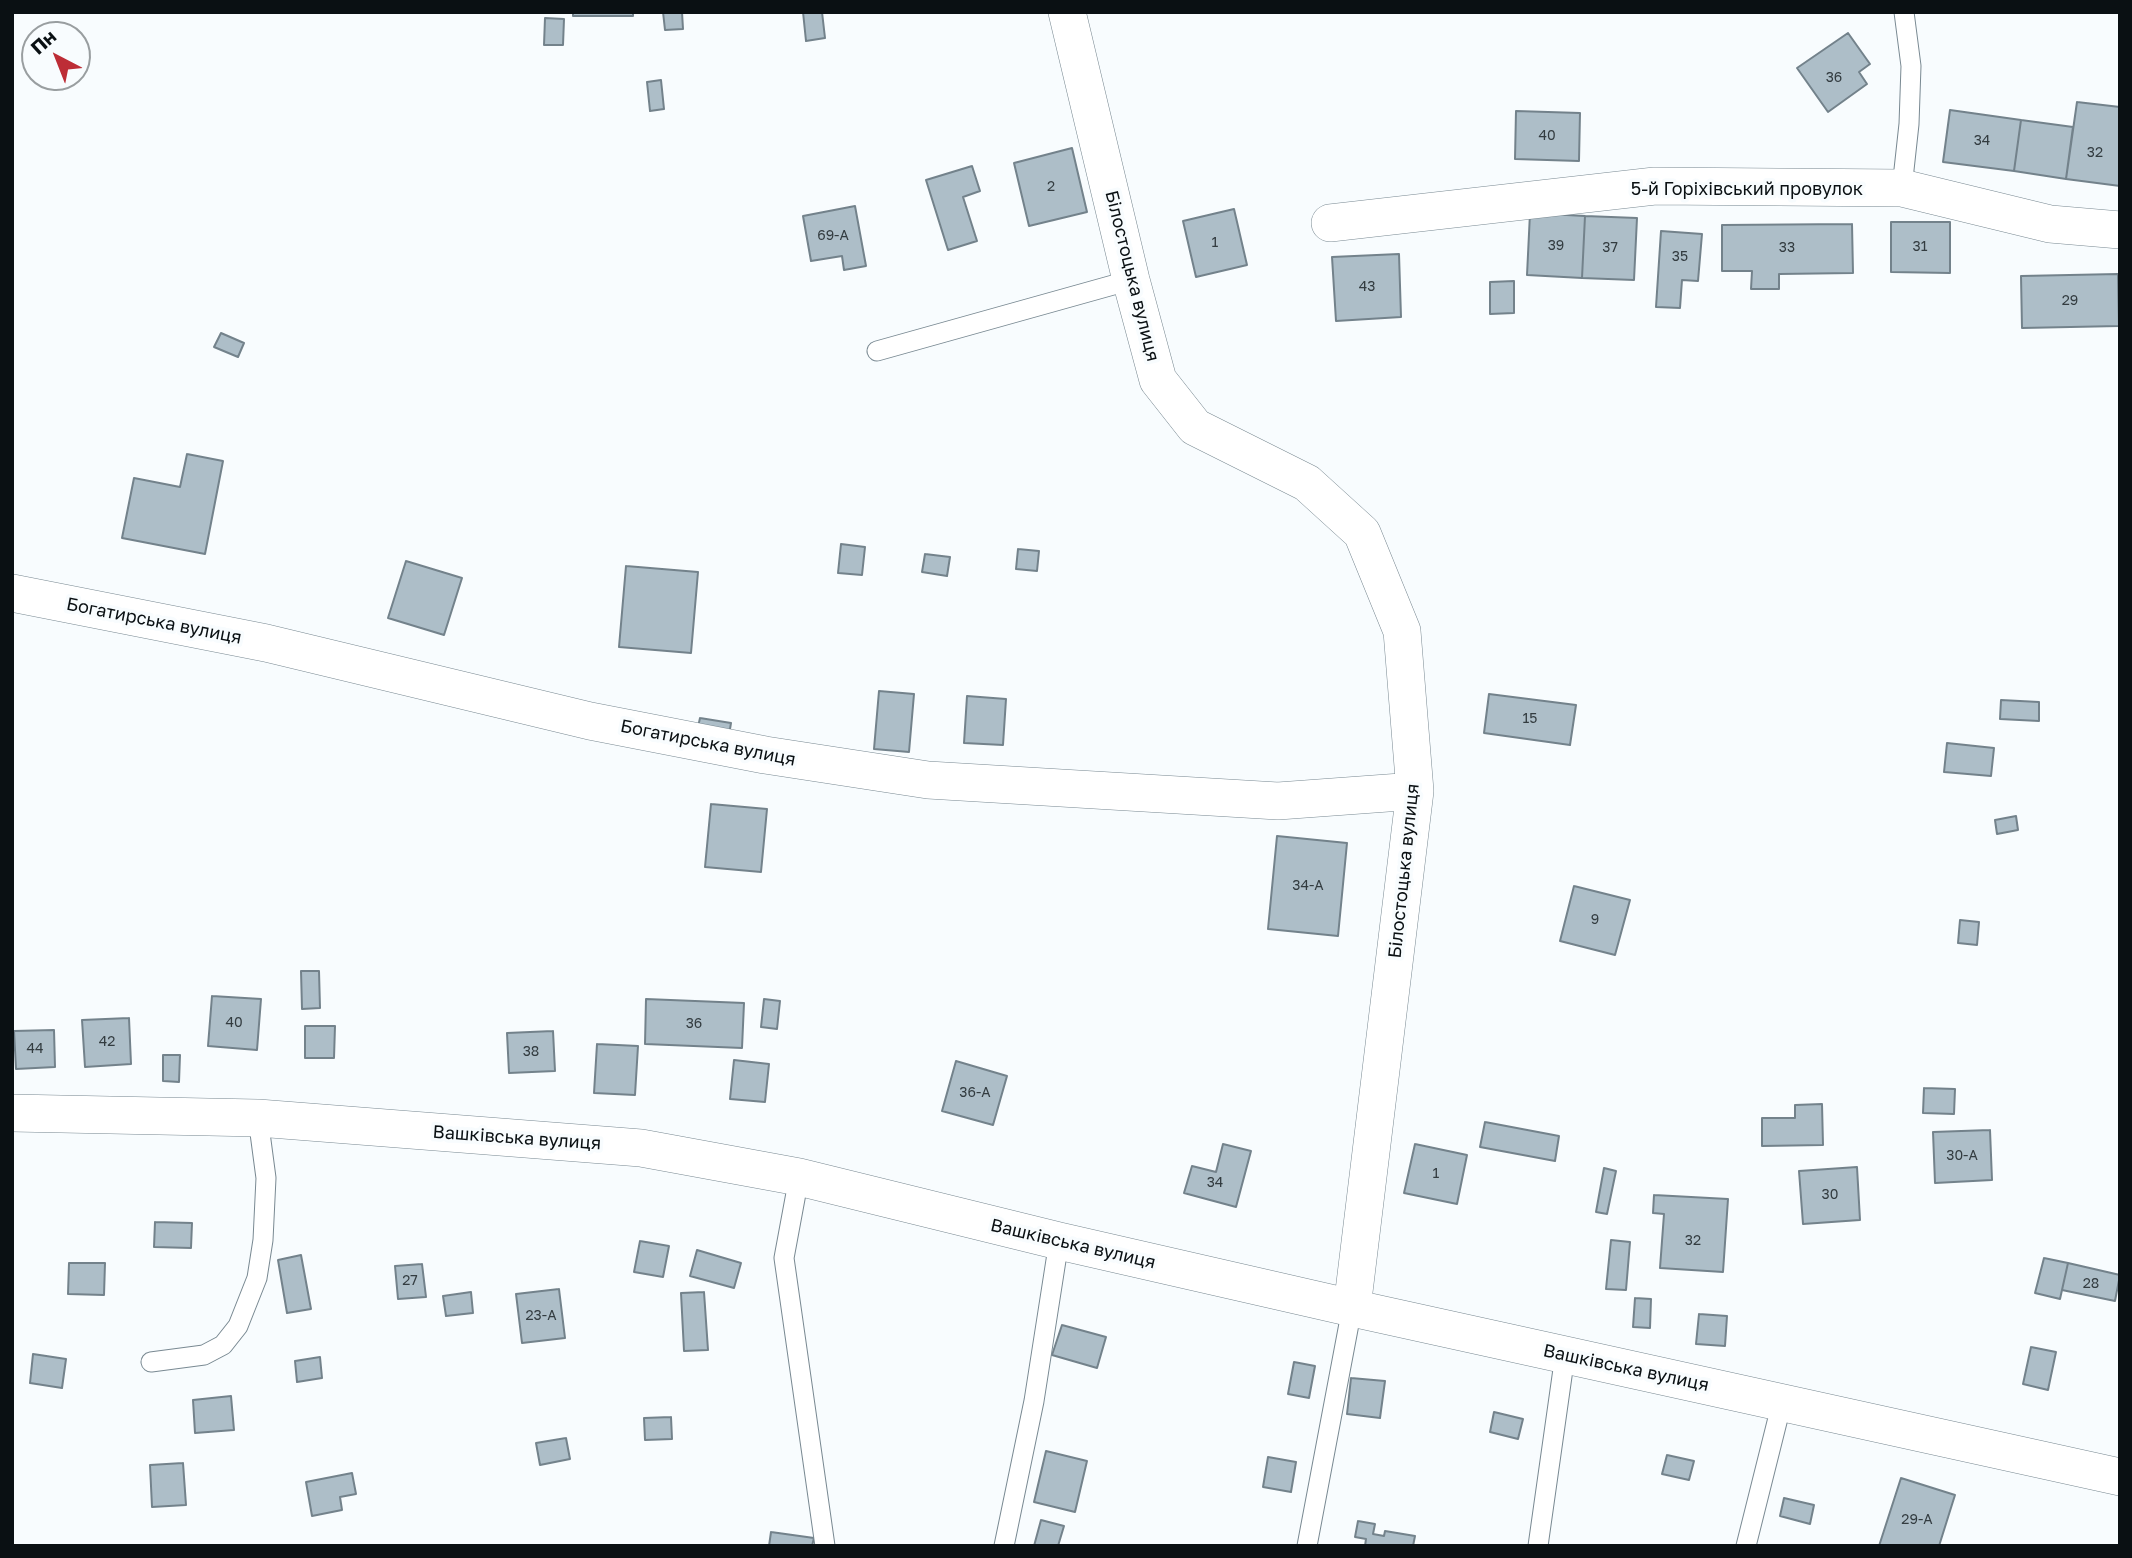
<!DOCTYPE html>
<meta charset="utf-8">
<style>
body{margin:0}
#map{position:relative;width:2132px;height:1558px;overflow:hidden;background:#f8fcfe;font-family:"Golos Text",sans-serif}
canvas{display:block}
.frame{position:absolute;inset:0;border:14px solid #0a1013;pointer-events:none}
.north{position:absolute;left:21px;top:21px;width:70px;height:70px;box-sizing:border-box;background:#f8fcfe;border:2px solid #999ea0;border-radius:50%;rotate:318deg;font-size:19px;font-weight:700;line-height:28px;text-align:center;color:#0a1013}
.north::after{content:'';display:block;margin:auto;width:24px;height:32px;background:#bd2d36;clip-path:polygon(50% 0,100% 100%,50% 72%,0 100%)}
</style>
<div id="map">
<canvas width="2132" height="1558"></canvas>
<div class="frame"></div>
<div class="north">Пн</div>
</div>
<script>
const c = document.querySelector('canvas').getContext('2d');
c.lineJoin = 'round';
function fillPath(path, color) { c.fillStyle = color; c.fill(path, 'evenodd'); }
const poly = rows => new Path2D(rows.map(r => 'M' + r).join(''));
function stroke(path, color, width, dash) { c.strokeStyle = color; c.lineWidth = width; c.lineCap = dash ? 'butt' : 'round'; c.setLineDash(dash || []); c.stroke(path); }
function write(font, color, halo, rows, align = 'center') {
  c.font = font + ' "Golos Text",sans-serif'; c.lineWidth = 7; c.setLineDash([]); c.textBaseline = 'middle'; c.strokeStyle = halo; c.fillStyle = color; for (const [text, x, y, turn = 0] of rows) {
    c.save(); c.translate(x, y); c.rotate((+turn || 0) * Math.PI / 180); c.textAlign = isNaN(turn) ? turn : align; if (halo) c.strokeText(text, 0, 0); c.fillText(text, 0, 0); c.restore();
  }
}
const building = poly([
 [573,12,633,12,633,16,573,16,573,12],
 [663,12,682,12,683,29,665,30,663,12],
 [803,12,822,12,825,38,806,41,803,12],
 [545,18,564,19,563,45,544,45,545,18],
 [1848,33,1870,64,1859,72,1867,84,1828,112,1797,68,1848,33],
 [661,80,664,109,650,111,647,82,661,80],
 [2077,102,2120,107,2120,186,2066,179,2077,102],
 [1950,110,2021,120,2014,171,1943,162,1950,110],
 [1516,111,1580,113,1579,161,1515,159,1516,111],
 [2021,120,2073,127,2066,179,2014,171,2021,120],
 [1072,148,1087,212,1029,226,1014,163,1072,148],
 [972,166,980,191,963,197,977,241,948,250,926,180,972,166],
 [855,206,866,266,844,270,842,256,811,261,803,216,855,206],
 [1234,209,1247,265,1196,277,1183,221,1234,209],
 [1530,213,1585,216,1582,278,1527,275,1530,213],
 [1585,216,1637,218,1634,280,1582,278,1585,216],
 [1891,222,1950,222,1950,273,1891,272,1891,222],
 [1852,224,1853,273,1779,274,1779,289,1751,289,1752,271,1722,271,1722,225,1852,224],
 [1661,231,1702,234,1698,281,1682,280,1680,308,1656,307,1661,231],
 [1399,254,1401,317,1336,321,1332,257,1399,254],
 [2118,274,2119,326,2022,328,2021,276,2118,274],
 [1514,281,1514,313,1490,314,1490,282,1514,281],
 [221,333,244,343,238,357,214,347,221,333],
 [187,454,223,461,205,554,122,538,134,478,180,487,187,454],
 [841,544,865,547,862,575,838,573,841,544],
 [1018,549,1039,551,1037,571,1016,569,1018,549],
 [925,554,950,557,947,576,922,572,925,554],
 [406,561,462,578,444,635,388,618,406,561],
 [626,566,698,572,691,653,619,647,626,566],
 [879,691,914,694,909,752,874,749,879,691],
 [1489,694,1576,705,1570,745,1484,733,1489,694],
 [967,696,1006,699,1003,745,964,743,967,696],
 [2001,700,2039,702,2039,721,2000,719,2001,700],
 [700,718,731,723,728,741,696,736,700,718],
 [1947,743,1994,748,1991,776,1944,772,1947,743],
 [711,804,767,809,761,872,705,867,711,804],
 [2016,816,2018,830,1997,834,1995,820,2016,816],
 [1277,836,1347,843,1338,936,1268,929,1277,836],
 [1574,886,1630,900,1615,955,1560,941,1574,886],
 [1960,920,1979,922,1977,945,1958,943,1960,920],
 [301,971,319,971,320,1008,302,1009,301,971],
 [212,996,261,999,257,1050,208,1046,212,996],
 [646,999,744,1003,742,1048,645,1044,646,999],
 [764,999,780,1001,777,1029,761,1027,764,999],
 [129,1018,131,1064,85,1067,82,1020,129,1018],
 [305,1026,335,1026,334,1058,305,1058,305,1026],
 [54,1030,55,1067,16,1069,14,1031,54,1030],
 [553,1031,555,1071,509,1073,507,1033,553,1031],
 [597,1044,638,1046,635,1095,594,1093,597,1044],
 [163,1055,180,1055,179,1082,163,1081,163,1055],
 [734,1060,769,1064,765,1102,730,1099,734,1060],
 [956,1061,1007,1076,993,1125,942,1111,956,1061],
 [1924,1088,1955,1089,1954,1114,1923,1113,1924,1088],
 [1822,1104,1823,1145,1762,1146,1762,1118,1795,1118,1795,1105,1822,1104],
 [1485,1122,1559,1136,1555,1161,1480,1147,1485,1122],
 [1990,1130,1992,1180,1935,1183,1933,1132,1990,1130],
 [1223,1144,1251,1151,1236,1207,1184,1193,1192,1166,1216,1172,1223,1144],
 [1415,1144,1467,1155,1457,1204,1404,1193,1415,1144],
 [1857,1167,1860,1220,1803,1224,1799,1171,1857,1167],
 [1604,1168,1616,1171,1607,1214,1596,1212,1604,1168],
 [1654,1195,1728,1199,1723,1272,1660,1268,1664,1214,1653,1213,1654,1195],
 [155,1222,192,1223,191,1248,154,1247,155,1222],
 [1611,1240,1630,1242,1626,1290,1606,1289,1611,1240],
 [640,1241,669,1246,663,1277,634,1272,640,1241],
 [697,1250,741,1263,734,1288,690,1276,697,1250],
 [301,1255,311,1309,287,1313,278,1260,301,1255],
 [2044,1258,2068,1263,2060,1299,2035,1293,2044,1258],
 [69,1263,105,1263,104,1295,68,1294,69,1263],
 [2068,1263,2120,1275,2115,1301,2062,1290,2068,1263],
 [422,1264,426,1297,398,1299,395,1266,422,1264],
 [559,1289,565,1338,522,1343,516,1294,559,1289],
 [471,1292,473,1313,446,1316,443,1296,471,1292],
 [704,1292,708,1350,684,1351,681,1293,704,1292],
 [1635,1298,1651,1299,1650,1328,1633,1327,1635,1298],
 [1699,1314,1727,1316,1725,1346,1696,1344,1699,1314],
 [1062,1325,1106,1337,1097,1368,1052,1355,1062,1325],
 [2031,1347,2056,1352,2048,1390,2023,1384,2031,1347],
 [33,1354,66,1359,62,1388,30,1383,33,1354],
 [320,1357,322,1378,297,1382,295,1361,320,1357],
 [1294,1362,1315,1366,1309,1398,1288,1394,1294,1362],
 [1351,1378,1385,1381,1380,1418,1347,1414,1351,1378],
 [231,1396,234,1430,195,1433,193,1400,231,1396],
 [1494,1412,1523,1419,1518,1439,1490,1432,1494,1412],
 [671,1417,672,1439,645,1440,644,1418,671,1417],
 [566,1438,570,1459,540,1465,536,1443,566,1438],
 [1046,1451,1087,1461,1075,1512,1034,1502,1046,1451],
 [1667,1455,1694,1461,1689,1480,1662,1474,1667,1455],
 [1268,1457,1296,1462,1291,1492,1263,1487,1268,1457],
 [183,1463,186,1505,152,1507,150,1465,183,1463],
 [352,1473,356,1494,340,1497,342,1510,312,1516,306,1482,352,1473],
 [1901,1478,1955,1495,1939,1546,1879,1546,1901,1478],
 [1784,1498,1814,1505,1810,1524,1780,1516,1784,1498],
 [1041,1520,1064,1526,1058,1546,1034,1546,1041,1520],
 [1358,1521,1375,1524,1373,1534,1384,1536,1385,1531,1415,1536,1413,1546,1365,1546,1366,1539,1355,1537,1358,1521],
 [771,1532,814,1538,812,1546,769,1546,771,1532]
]);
fillPath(building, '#adbec8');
stroke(building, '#73828b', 2);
const service = poly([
 [1902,188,1909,124,1911,66,1904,12],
 [877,351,1131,280],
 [799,1177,784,1258,825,1546],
 [151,1362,204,1355,223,1345,238,1326,257,1278,263,1240,266,1178,258,1118],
 [1004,1546,1034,1401,1059,1241],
 [1307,1546,1352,1308],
 [1538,1546,1565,1355],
 [1746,1546,1782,1402]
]);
const minor = poly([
 [1067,12,1131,280,1158,380,1195,427,1307,483,1362,533,1402,631,1415,791,1352,1308],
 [1330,223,1655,186,1902,188,2050,224,2120,230],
 [12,593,266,643,590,721,765,755,928,780,1278,801,1415,791],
 [12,1113,258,1118,641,1148,799,1177,1059,1241,1352,1308,2120,1477]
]);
stroke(service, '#798992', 21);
stroke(minor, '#798992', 38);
stroke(service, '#fff', 19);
stroke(minor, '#fff', 37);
write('14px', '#333c40', null, [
 ["36",1834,78],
 ["40",1547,136],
 ["34",1982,141],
 ["32",2095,153],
 ["2",1051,187],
 ["69-А",833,236],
 ["1",1215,243],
 ["39",1556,246],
 ["31",1920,247],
 ["37",1610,248],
 ["33",1787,248],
 ["35",1680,257],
 ["43",1367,287],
 ["29",2070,301],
 ["15",1530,719],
 ["34-А",1308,886],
 ["9",1595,920],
 ["40",234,1023],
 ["36",694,1024],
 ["42",107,1042],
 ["44",35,1049],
 ["38",531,1052],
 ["36-А",975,1093],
 ["30-А",1962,1156],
 ["1",1436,1174],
 ["34",1215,1183],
 ["30",1830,1195],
 ["32",1693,1241],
 ["27",410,1281],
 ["28",2091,1284],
 ["23-А",541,1316],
 ["29-А",1917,1520]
]);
write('18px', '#0a1013', '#f8fcfe', [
 ["5-й Горіхівський провулок",1747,189],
 ["Білостоцька вулиця",1132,276,76],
 ["Богатирська вулиця",154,621,11],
 ["Богатирська вулиця",708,743,11],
 ["Білостоцька вулиця",1404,871,-84],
 ["Вашківська вулиця",517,1138,4],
 ["Вашківська вулиця",1073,1244,13],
 ["Вашківська вулиця",1626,1368,12]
]);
</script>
